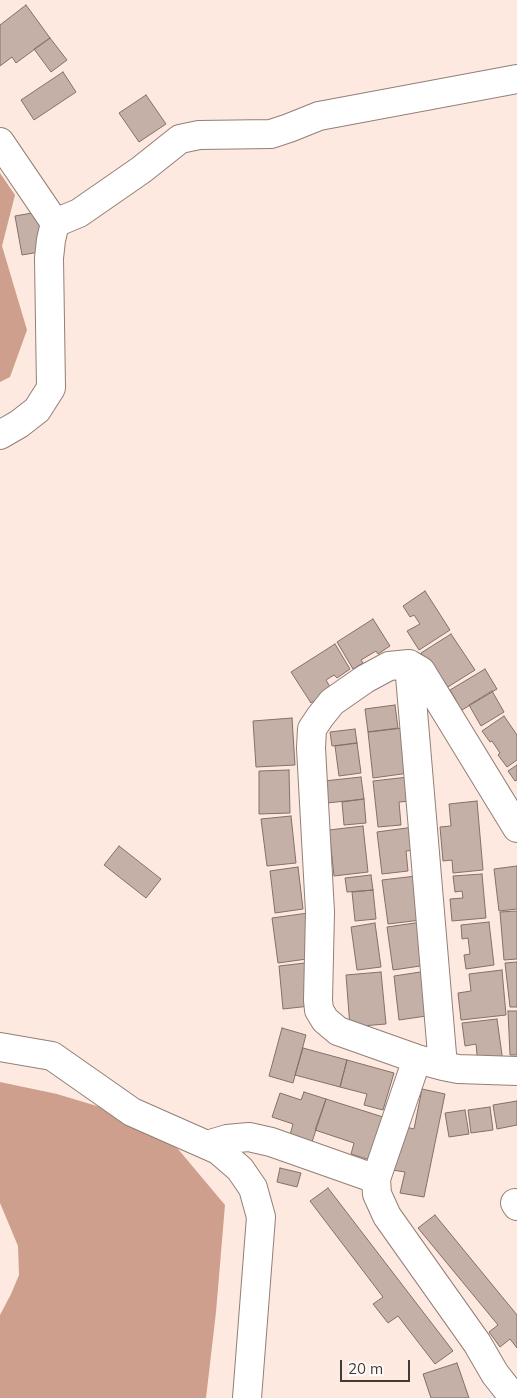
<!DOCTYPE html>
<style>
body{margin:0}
#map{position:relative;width:517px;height:1398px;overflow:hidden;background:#fee9e0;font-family:Mulish,sans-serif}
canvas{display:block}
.scale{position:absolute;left:340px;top:1360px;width:70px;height:22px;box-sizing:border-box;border:2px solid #423a36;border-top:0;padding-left:6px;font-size:15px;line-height:18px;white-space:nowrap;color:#423a36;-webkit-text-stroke:4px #fffaf8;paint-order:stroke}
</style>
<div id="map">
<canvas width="517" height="1398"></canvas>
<div class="scale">20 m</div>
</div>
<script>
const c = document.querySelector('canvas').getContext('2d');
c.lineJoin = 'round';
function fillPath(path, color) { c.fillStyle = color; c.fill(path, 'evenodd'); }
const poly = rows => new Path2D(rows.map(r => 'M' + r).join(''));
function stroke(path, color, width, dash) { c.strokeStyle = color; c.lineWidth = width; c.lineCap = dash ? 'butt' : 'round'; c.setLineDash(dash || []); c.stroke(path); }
fillPath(poly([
 [0,173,15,195,2,246,27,330,10,377,0,382],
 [0,1082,57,1094,120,1113,178,1149,225,1205,216,1312,206,1398,0,1398,0,1315,11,1294,19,1275,18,1246,0,1203]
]), '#cd9f8c');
const building = poly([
 [26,5,50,38,16,63,12,57,0,66,0,25,26,5],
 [50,38,67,60,51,72,34,49,50,38],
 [63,72,76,92,34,120,21,100,63,72],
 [146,95,166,124,139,142,119,113,146,95],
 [38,212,45,251,22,255,15,216,38,212],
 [425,591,450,630,419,650,407,631,420,624,414,615,410,617,403,606,425,591],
 [373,619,390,646,378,654,376,651,361,660,363,663,353,669,337,642,373,619],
 [451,634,475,670,443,690,421,653,451,634],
 [335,644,350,669,337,678,334,675,326,680,332,690,311,703,291,672,335,644],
 [485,669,497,689,457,713,451,703,456,700,450,690,485,669],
 [492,691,504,712,481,726,469,705,492,691],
 [395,705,398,728,368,732,365,709,395,705],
 [504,716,517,735,517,760,507,767,498,755,500,753,492,741,490,742,482,731,504,716],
 [292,718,295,765,256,767,253,721,292,718],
 [404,728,409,773,373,778,368,732,404,728],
 [355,729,357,743,332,746,330,732,355,729],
 [357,743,361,773,339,776,335,746,357,743],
 [517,765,517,780,515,781,508,771,517,765],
 [289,770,290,813,259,814,259,771,289,770],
 [361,777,364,799,327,803,324,781,361,777],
 [408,777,411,801,399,802,401,825,378,827,373,781,408,777],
 [364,799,366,823,344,825,342,802,364,799],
 [477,801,483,870,453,873,452,860,443,861,440,827,451,826,449,804,477,801],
 [291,816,296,863,267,866,261,819,291,816],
 [363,826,368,872,334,876,329,830,363,826],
 [414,827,416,850,406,851,408,871,382,874,377,832,414,827],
 [119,846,161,879,146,898,104,865,119,846],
 [517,866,517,909,499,911,494,869,517,866],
 [298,867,303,909,275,913,270,871,298,867],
 [482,874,486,918,452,921,450,899,463,898,462,891,455,892,453,876,482,874],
 [371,875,373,890,347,892,345,878,371,875],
 [416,876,421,920,388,924,382,880,416,876],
 [373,890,376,919,355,921,352,892,373,890],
 [517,911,517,959,504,960,500,912,517,911],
 [308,913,314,958,278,963,272,918,308,913],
 [422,922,427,965,393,970,387,927,422,922],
 [489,922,494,965,466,969,464,955,470,954,468,938,462,939,461,925,489,922],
 [375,923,381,967,357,970,351,927,375,923],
 [517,962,517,1007,510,1007,505,963,517,962],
 [305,963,310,1006,283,1009,279,966,305,963],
 [502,970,506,1015,461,1020,458,993,471,991,469,974,502,970],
 [427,971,433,1015,399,1020,394,976,427,971],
 [381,972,386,1024,350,1027,346,975,381,972],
 [508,1011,517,1011,517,1055,510,1055,508,1011],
 [497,1019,503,1062,478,1065,476,1044,465,1046,462,1023,497,1019],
 [282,1028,306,1035,293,1083,269,1076,282,1028],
 [303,1048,347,1060,340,1087,295,1075,303,1048],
 [347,1060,394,1073,383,1110,364,1105,367,1094,340,1087,347,1060],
 [422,1089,445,1094,424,1197,400,1193,405,1172,392,1170,402,1126,414,1129,422,1089],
 [304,1092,326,1099,312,1142,290,1135,293,1124,272,1117,280,1093,301,1100,304,1092],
 [326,1099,383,1117,370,1160,351,1154,354,1143,315,1130,326,1099],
 [517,1101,517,1125,497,1129,493,1105,517,1101],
 [490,1107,493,1130,471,1133,468,1110,490,1107],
 [465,1110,469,1134,449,1137,445,1113,465,1110],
 [280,1168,301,1173,297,1187,277,1182,280,1168],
 [328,1188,453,1351,435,1364,398,1316,388,1323,373,1304,383,1297,310,1201,328,1188],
 [435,1215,517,1315,517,1348,510,1339,500,1347,489,1332,498,1325,418,1228,435,1215],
 [457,1363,469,1398,431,1398,423,1374,457,1363]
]);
fillPath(building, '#c5b0a8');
stroke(building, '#837068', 1);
const minor = poly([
 [0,142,55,223,51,240,49,258,51,388,37,410,19,424,0,435],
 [55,223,79,213,141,170,180,139,199,135,271,134,289,128,319,116,517,79],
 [409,664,443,1066],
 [517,828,421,671,409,664,389,666,365,679,332,702,320,717,312,729,311,748,320,912,318,1000,319,1010,325,1020,338,1031,417,1059,443,1066,458,1069,517,1071],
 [0,1047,52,1056,132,1112,218,1150,240,1169,253,1188,261,1217,247,1398],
 [417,1059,376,1179,377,1194,387,1216,477,1343,495,1374,514,1398],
 [207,1145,227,1139,249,1137,271,1142,376,1179],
 [515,1203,517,1206]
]);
stroke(minor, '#927f77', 30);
stroke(minor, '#fff', 28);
</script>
